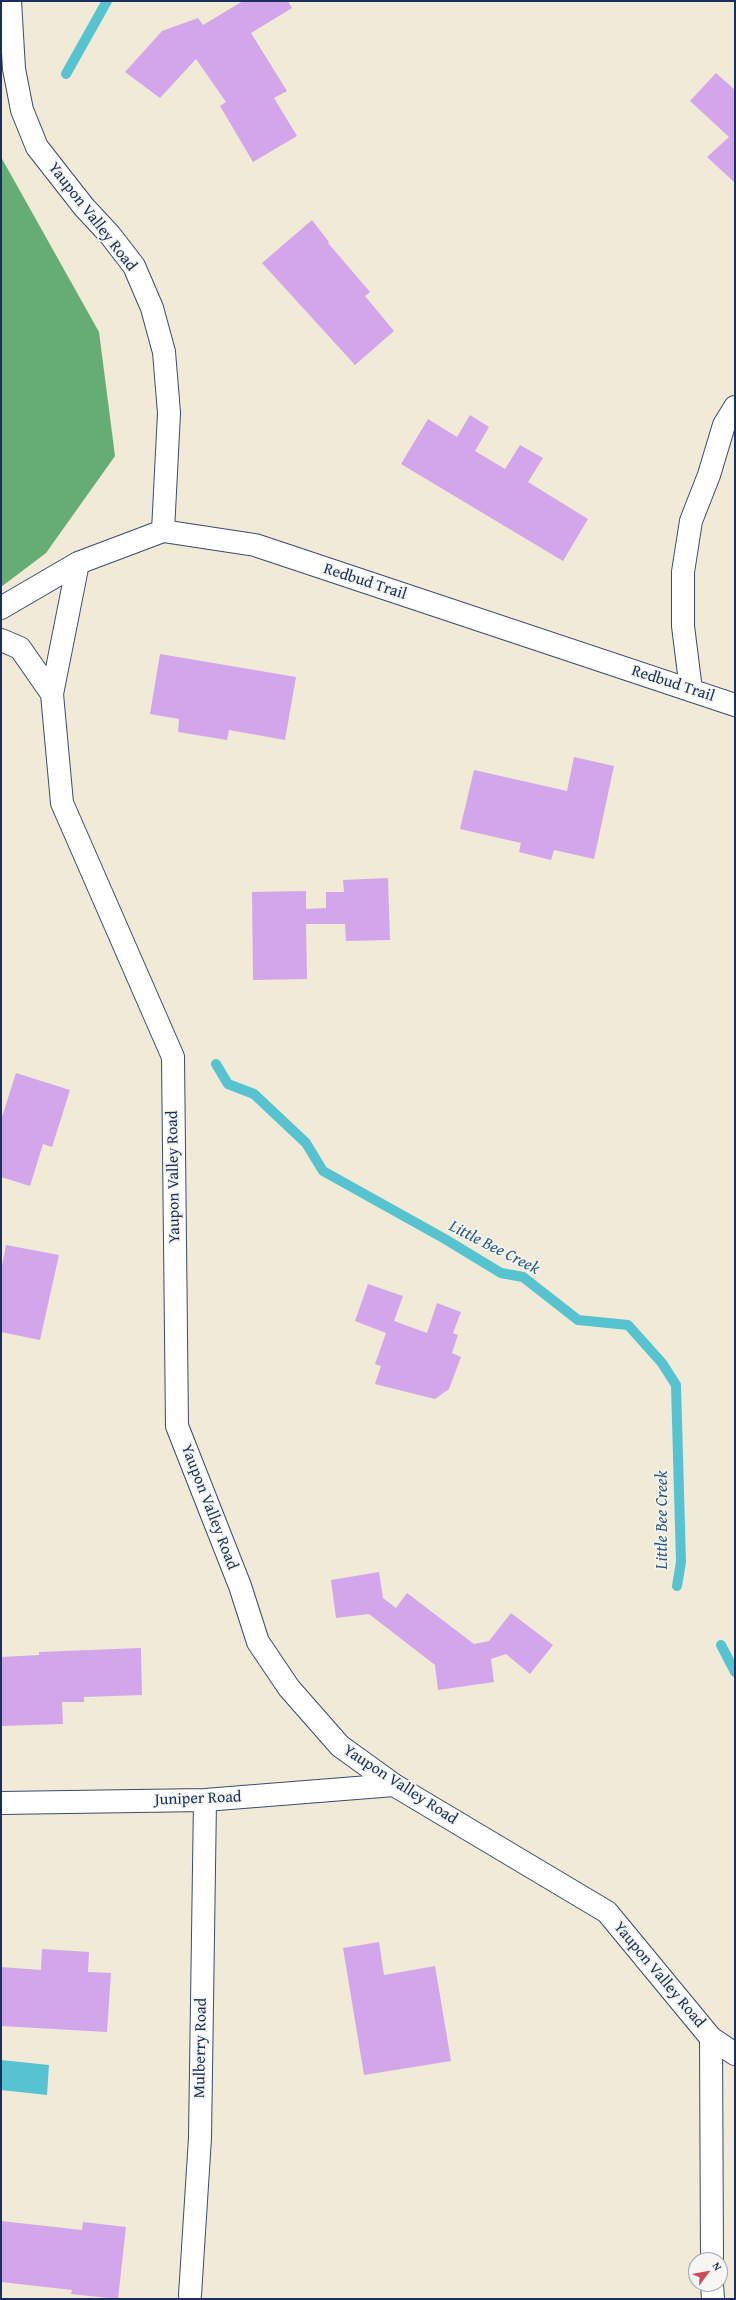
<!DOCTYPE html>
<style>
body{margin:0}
#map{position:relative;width:736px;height:2300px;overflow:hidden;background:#f0ead6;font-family:"Gentium Book Plus",serif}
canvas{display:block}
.frame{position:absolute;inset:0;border:2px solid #1b2f5e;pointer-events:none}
.north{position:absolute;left:688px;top:2252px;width:40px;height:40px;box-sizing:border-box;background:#f6f6f2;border:1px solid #9ea6b7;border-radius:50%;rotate:58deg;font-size:11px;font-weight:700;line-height:16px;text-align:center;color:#1b2f5e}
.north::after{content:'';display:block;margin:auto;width:14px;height:18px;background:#d1495b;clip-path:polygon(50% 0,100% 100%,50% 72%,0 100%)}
</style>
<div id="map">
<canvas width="736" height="2300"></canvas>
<div class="frame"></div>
<div class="north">N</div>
</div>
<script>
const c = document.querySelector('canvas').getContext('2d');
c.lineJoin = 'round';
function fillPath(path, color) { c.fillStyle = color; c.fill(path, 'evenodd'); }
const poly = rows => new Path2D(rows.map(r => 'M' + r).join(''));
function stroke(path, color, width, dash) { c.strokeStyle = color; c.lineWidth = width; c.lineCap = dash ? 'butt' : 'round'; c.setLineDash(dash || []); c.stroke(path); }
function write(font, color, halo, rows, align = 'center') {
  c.font = font + ' "Gentium Book Plus",serif'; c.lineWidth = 3.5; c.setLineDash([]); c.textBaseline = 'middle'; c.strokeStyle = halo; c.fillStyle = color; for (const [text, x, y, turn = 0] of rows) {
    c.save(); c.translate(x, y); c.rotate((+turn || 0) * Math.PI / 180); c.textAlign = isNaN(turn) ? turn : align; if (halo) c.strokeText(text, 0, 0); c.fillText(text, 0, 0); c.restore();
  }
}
fillPath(poly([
 [1,157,99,332,115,456,46,553,1,587]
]), '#65ad75');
fillPath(poly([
 [1,2060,49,2065,47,2095,1,2090]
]), '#57c3d0');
stroke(poly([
 [66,74,107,1],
 [216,1064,228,1084,254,1094,306,1143,323,1171,445,1239,501,1273,523,1277,578,1320,628,1325,662,1363,676,1385,681,1562,677,1586],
 [721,1645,735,1672]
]), '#57c3d0', 10);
fillPath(poly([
 [243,1,288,1,292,8,251,33,287,91,274,98,297,136,253,162,220,106,226,102,196,59,160,98,125,72,162,31,198,18,203,25],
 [716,73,735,90,734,182,707,157,729,137,690,101],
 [312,220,329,242,328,243,370,292,365,296,394,331,355,365,262,263],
 [470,415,489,427,475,451,505,469,520,445,543,458,528,482,588,519,563,561,401,464,428,419,457,437],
 [160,654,296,677,285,740,229,730,227,740,178,732,179,719,150,714],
 [574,757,614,766,594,859,554,850,551,860,519,852,521,843,460,829,474,770,567,791],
 [388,878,390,940,346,941,345,924,306,924,307,979,253,980,252,892,306,891,306,909,326,908,326,892,344,892,343,880],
 [16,1073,70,1090,52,1147,43,1144,30,1186,1,1177,1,1120],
 [6,1245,59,1255,40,1340,1,1332,1,1271],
 [368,1284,403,1296,394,1321,427,1333,437,1303,461,1312,453,1333,458,1335,452,1353,461,1357,449,1389,435,1399,375,1384,381,1366,375,1364,386,1333,355,1321],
 [379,1572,383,1598,396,1608,407,1593,474,1644,489,1641,511,1613,553,1645,530,1674,506,1654,491,1659,494,1682,438,1690,435,1665,369,1614,336,1618,331,1580],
 [141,1648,142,1695,84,1697,84,1702,62,1702,63,1724,1,1726,1,1657,39,1655,39,1652],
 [379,1942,384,1975,435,1966,451,2061,364,2075,343,1948],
 [42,1949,89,1952,88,1972,111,1973,107,2032,1,2026,1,1967,41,1970],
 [1,2221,82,2230,83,2222,126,2227,118,2299,71,2294,72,2290,1,2282]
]), '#d3a6ec');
const street = poly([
 [10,1,14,69,22,110,37,147,84,207,110,235,134,266,152,308,164,352,169,413,163,531],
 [691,690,683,626,683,572,691,521,709,475,724,425,735,407],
 [1,1803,205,1800,394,1785],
 [711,2038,735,2054],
 [190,2295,200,2138,205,1800]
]);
const secondary = poly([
 [78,563,52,694,62,803,173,1057,177,1426,240,1586,258,1642,289,1688,340,1746,394,1785,607,1912,711,2038,712,2260],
 [1,608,78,563,163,531,255,545,735,705],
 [1,640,20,648,52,694],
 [712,2284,713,2299]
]);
stroke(street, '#3b4b70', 24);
stroke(secondary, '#3b4b70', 24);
stroke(street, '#fff', 22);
stroke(secondary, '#fff', 22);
write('16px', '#1b2f5e', '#f6f6f2', [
 ["Yaupon Valley Road",92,217,52],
 ["Redbud Trail",365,582,18],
 ["Redbud Trail",673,684,18],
 ["Yaupon Valley Road",174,1177,-91],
 ["Yaupon Valley Road",209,1507,69],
 ["Yaupon Valley Road",400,1785,33],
 ["Juniper Road",198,1799,-2],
 ["Yaupon Valley Road",659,1975,50],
 ["Mulberry Road",201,2048,-89]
]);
write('italic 17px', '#2d5b80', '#f6f6f2', [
 ["Little Bee Creek",494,1248,27],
 ["Little Bee Creek",663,1520,-90]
]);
</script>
